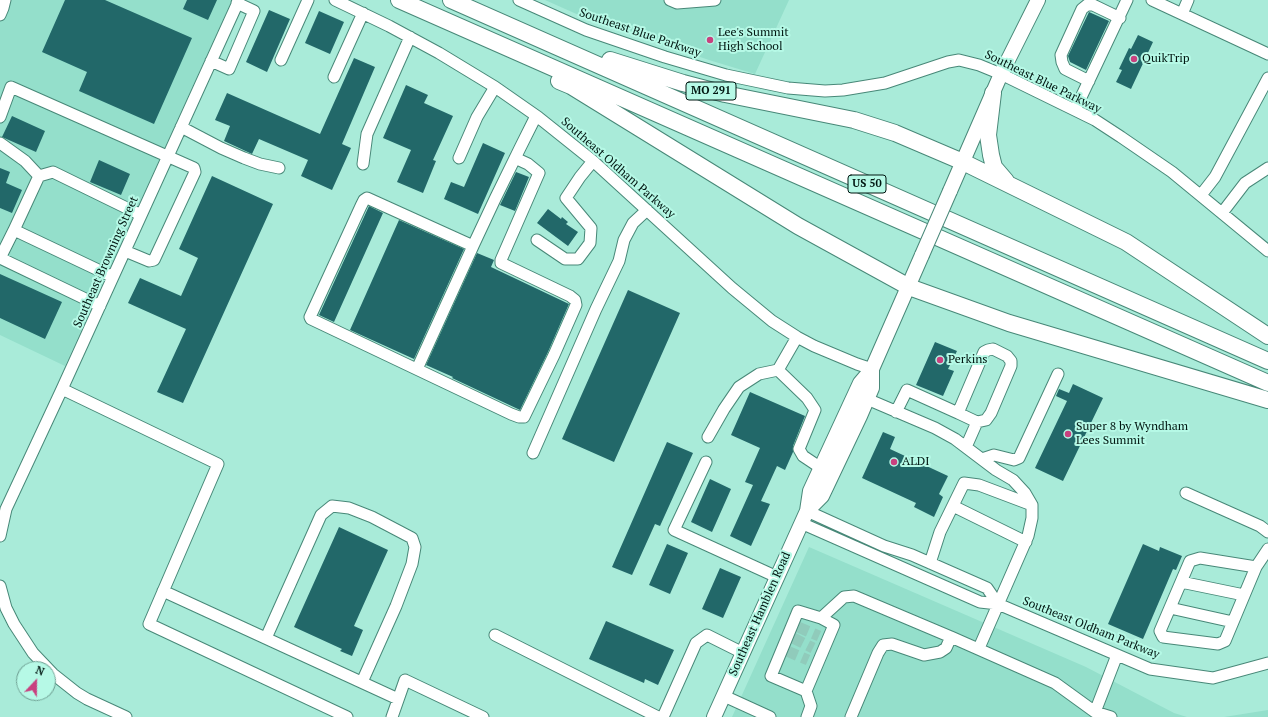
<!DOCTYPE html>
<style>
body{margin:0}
#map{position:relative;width:1268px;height:717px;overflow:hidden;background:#a9ebd9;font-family:"PT Serif",serif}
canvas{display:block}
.north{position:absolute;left:16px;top:661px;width:40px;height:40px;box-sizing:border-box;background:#b6f9e6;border:1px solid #6d9e91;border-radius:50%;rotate:22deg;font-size:11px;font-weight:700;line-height:16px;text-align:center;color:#001611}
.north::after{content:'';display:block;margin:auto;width:14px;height:18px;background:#c8417f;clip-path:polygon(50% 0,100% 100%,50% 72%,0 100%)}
</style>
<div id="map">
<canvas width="1268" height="717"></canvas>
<div class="north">N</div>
</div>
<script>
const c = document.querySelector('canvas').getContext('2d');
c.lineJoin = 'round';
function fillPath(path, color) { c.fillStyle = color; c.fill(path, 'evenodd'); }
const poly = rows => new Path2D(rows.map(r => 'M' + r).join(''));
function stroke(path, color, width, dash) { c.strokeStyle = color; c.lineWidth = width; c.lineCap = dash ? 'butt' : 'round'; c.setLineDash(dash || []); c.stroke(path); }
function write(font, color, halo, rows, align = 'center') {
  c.font = font + ' "PT Serif",serif'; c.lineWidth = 4; c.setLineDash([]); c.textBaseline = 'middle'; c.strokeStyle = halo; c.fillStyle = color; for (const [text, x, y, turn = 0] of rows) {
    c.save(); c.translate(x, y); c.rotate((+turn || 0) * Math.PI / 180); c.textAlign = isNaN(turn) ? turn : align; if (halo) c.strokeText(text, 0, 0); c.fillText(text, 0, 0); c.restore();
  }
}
fillPath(poly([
 [0,0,232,0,65,366,0,335],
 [545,0,789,0,755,74,709,60,590,20],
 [809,547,1086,667,1174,713,1187,717,732,717],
 [1268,710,1268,717,1224,717]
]), '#94dfcb');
fillPath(poly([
 [65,0,105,0,192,38,154,124,79,91,87,72,42,52],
 [187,0,217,0,208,20,183,9],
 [269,10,290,19,267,72,246,62],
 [319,11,344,22,330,54,305,43],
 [1089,12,1109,21,1086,70,1070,62,1068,56],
 [1138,35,1153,42,1131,89,1116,82,1122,70,1119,69,1129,48,1131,49],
 [354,58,375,67,342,144,351,148,332,190,301,176,308,160,259,139,252,154,224,141,230,126,215,120,227,93,320,134],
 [406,85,428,95,424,103,453,116,433,160,436,161,423,193,397,182,411,150,383,138],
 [12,116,45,131,36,152,2,137],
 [483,143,505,153,478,214,444,199,451,182,464,187],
 [99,160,130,174,121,195,90,182],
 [0,168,10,172,6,183,22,190,12,213,0,208],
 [516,172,529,177,515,211,500,205],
 [212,176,273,204,183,403,157,392,186,329,128,303,140,278,181,296,198,258,179,249],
 [369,206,383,213,334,322,319,315],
 [548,209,561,219,562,217,568,222,566,224,578,232,568,246,537,223],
 [399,220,464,249,414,359,350,330],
 [477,253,494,260,491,267,569,304,548,352,520,410,452,378,453,377,426,365],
 [0,274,62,302,45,339,0,318],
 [628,290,680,313,614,462,562,439],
 [935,342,957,351,948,369,954,371,943,396,916,385],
 [1073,384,1103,398,1063,481,1035,468,1067,401,1056,396,1059,389,1069,393],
 [750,392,805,416,793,446,793,452,785,470,777,466,761,501,770,504,751,546,730,536,753,485,745,482,760,448,731,435],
 [883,432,895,437,890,449,948,476,939,494,943,497,934,517,914,507,916,503,862,478],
 [667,442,693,453,660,526,655,524,632,575,612,567],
 [710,479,731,489,712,532,691,522],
 [339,527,388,550,354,626,363,630,352,656,340,651,342,649,294,627],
 [667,544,688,553,670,594,649,585],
 [1143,544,1159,551,1160,547,1182,556,1176,570,1173,569,1143,639,1108,624],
 [720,568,741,577,723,618,702,609],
 [606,621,674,650,658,685,645,679,644,683,589,659]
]), '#226869');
stroke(poly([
 [798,627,819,636],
 [793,638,813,648],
 [787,651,808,660]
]), '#90cbbb', 11, [11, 5.5]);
const minor = poly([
 [335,0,389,26,439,53,495,87,538,117,593,161,732,288,772,321,797,337,814,346,857,364,872,369],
 [519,0,586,30,665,57,726,75,788,88,825,91,843,90,885,83,948,62,959,60,979,65,1001,74,1095,120,1121,137,1172,172,1268,251],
 [670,0,677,3,715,0],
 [1152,0,1268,54],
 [1182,14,1188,0],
 [0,15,3,8,5,0],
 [281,60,308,0],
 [211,61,229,69,254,11,237,3],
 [334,77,363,13],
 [1089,81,1065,69,1062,62,1061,55,1082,9,1087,5,1093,5,1120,18],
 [1075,110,1127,0],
 [0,117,11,87,194,168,195,172,154,260,149,261,125,251],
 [181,127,221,148,244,158,260,164,279,168],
 [0,143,25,161,39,176,14,230],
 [459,158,477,117,495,87],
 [515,158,528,164,539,173,501,260,501,263,570,296,575,300,576,305,554,355,524,417,519,417,511,414,311,319,310,317,361,206,364,200,367,198,473,246,495,199,520,148,536,116],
 [363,164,367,134,410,37],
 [39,176,53,172,141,215],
 [1201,195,1215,177,1268,78],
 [1222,213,1245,183,1268,168],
 [537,240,565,259,578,259,590,243,591,228,566,198,580,177,593,161],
 [0,258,14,230,113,277],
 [0,258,100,306],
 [797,337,778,370,807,398,815,410,799,449,803,456,821,468],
 [417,369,473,246],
 [62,389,218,464,149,624,347,717],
 [867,399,935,428,955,439,996,470,1013,480,1025,493,1032,505,1032,518,1028,536,979,648],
 [896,412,907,390,958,413,984,352,988,350,993,349,1007,356,1011,361,1011,366,991,413,986,420,977,422,966,447],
 [958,413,977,422],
 [708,437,724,409,739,387,759,374,778,370],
 [533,453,596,309,619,261,624,240,633,223,647,210],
 [982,459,994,455,1014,460,1019,458,1058,374],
 [706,462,674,530,777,577],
 [1186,493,1260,526,1268,532],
 [953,506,1026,542],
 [807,511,884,546,912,555,987,588,998,604],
 [801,523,980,602,998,604,1150,669,1213,678,1268,663],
 [0,536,6,509,62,389,239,0],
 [930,563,940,532,964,483,979,485,1032,505],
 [1256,567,1200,558,1190,561,1160,631,1163,637,1218,644,1225,641,1256,567,1268,549],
 [1181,582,1244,595],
 [0,586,6,608,14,624,33,653,53,674,77,693,87,699,126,717],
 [163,591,398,699],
 [1170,608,1233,622],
 [495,635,658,717],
 [266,638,321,515,332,506,349,508,372,517,412,538,415,547,412,564,396,606,362,682],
 [806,691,834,625,821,618],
 [724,696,770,717],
 [1095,712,1117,655],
 [392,717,405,680,483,717],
 [663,717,696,643,707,635,743,653],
 [807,717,811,706,806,691,771,676,798,611,821,618,844,597,854,596,951,637],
 [851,717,878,653,883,645,892,644,924,655,940,652,946,648,951,637,1055,683,1095,712,1111,717]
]);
const major = poly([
 [950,191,1001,74,1038,0],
 [872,369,872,388,860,416,822,496,807,511,810,491,860,383,872,369,922,255],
 [714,717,807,511]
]);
const highway = poly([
 [399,0,1268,383],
 [451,0,1268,361],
 [610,60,683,83,725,94,854,120,895,133,963,162,1126,242,1268,336],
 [559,81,571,86,798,226,909,287,1009,323,1268,400],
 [993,93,988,135,991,155,994,167,1006,181]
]);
stroke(minor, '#488878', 13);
stroke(major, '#488878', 16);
stroke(highway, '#488878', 18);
stroke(minor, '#fff', 11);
stroke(major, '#fff', 14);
stroke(highway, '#fff', 16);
const majorBridge = poly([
 [922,255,950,191]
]);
stroke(majorBridge, '#488878', 16, []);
stroke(majorBridge, '#fff', 14);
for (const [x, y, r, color] of [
 [710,40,4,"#c8417f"],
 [1134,59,4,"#c8417f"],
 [940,360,4,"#c8417f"],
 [1068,434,4,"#c8417f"],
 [894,462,4,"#c8417f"]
]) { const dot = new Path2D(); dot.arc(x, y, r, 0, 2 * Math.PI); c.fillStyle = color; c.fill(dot); stroke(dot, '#b6f9e6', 1.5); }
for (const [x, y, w] of [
 [711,91,50],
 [867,184,38]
]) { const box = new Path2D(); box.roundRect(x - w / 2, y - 9, w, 18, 3); c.fillStyle = '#b6f9e6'; c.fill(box); stroke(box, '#001611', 1); }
write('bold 11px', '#001611', null, [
 ["MO 291",711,91],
 ["US 50",867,184]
]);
write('12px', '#001611', '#b6f9e6', [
 ["Southeast Blue Parkway",640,33,19],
 ["Southeast Blue Parkway",1043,82,26],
 ["Southeast Oldham Parkway",618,168,41],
 ["Southeast Browning Street",106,262,-66],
 ["Southeast Hamblen Road",760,614,-66],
 ["Southeast Oldham Parkway",1091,628,22]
]);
write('12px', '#001611', '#b6f9e6', [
 ["Lee's Summit",718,33],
 ["High School",718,47],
 ["QuikTrip",1142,59],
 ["Perkins",948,360],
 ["Super 8 by Wyndham",1076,427],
 ["Lees Summit",1076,441],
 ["ALDI",902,462]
], 'left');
</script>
